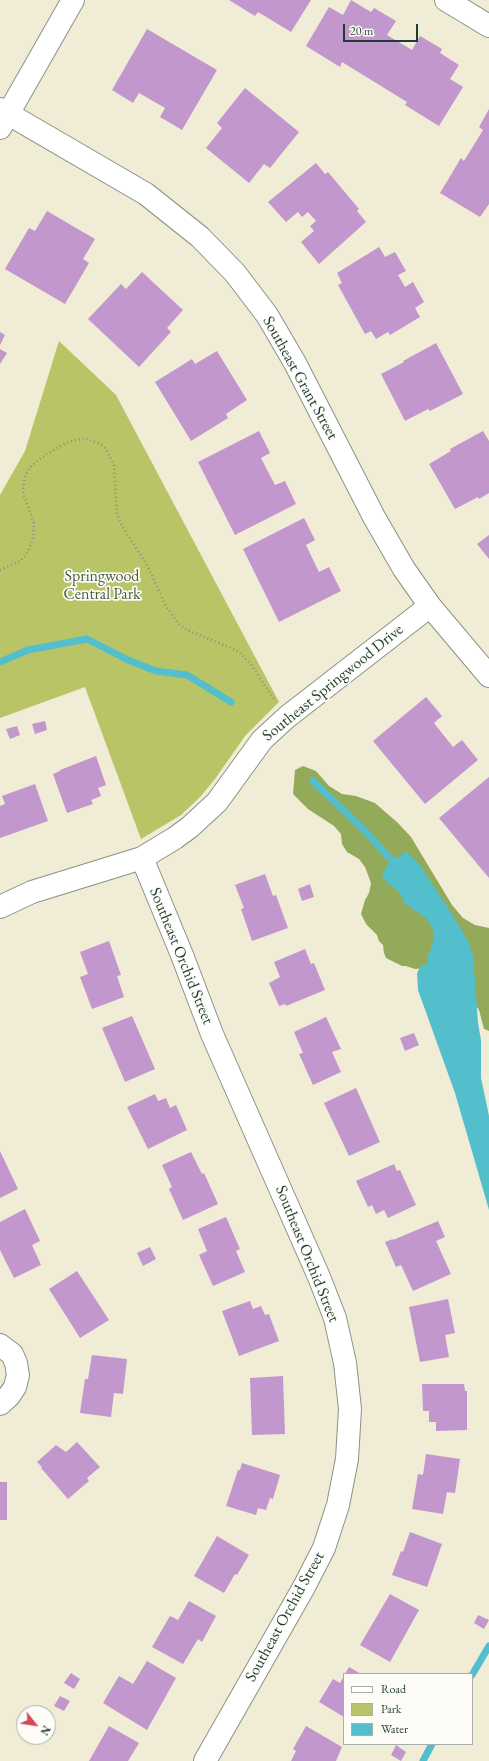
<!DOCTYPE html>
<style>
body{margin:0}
#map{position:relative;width:489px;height:1761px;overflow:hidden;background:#f0ecd5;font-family:"EB Garamond",serif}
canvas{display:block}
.legend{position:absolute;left:343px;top:1673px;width:130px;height:72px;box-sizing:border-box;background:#fdfcf7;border:1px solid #a4b0a9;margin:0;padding:5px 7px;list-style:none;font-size:12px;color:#1f3d34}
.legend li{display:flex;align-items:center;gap:8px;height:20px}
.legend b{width:20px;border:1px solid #a4b0a9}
.north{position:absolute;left:16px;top:1705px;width:40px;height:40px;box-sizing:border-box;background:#fdfcf7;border:1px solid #a4b0a9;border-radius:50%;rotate:120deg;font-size:11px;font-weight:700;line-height:16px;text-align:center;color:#1f3d34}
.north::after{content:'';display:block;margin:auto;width:14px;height:18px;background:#d1495b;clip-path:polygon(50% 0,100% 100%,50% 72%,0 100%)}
.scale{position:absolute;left:343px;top:24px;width:75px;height:18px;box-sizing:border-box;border:2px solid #1f3d34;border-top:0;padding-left:5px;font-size:12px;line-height:14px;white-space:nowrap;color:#1f3d34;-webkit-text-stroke:3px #fdfcf7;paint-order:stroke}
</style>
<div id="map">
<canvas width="489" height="1761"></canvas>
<ul class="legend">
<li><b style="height:5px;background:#fff"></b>Road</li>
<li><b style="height:11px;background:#b8c465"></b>Park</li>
<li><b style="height:11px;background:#53bfcd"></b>Water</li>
</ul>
<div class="north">N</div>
<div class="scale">20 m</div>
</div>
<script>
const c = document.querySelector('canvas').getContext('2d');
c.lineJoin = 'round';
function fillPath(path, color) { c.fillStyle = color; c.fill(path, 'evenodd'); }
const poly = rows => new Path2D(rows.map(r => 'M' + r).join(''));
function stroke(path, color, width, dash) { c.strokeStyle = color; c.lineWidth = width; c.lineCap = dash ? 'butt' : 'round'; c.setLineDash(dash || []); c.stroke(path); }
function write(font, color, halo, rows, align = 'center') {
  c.font = font + ' "EB Garamond",serif'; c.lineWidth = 3.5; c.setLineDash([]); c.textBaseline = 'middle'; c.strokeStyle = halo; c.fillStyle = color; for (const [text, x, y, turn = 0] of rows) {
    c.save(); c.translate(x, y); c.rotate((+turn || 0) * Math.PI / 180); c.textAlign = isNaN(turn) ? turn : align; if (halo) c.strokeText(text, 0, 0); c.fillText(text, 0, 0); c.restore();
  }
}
fillPath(poly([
 [59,341,116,395,279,702,245,736,215,779,200,797,181,815,141,839,85,687,0,718,0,495,25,451]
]), '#b8c465');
fillPath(poly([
 [303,766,316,771,329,786,342,794,356,796,375,803,398,823,411,837,452,905,463,918,475,925,489,928,489,1031,484,1029,479,1010,473,1002,428,968,415,969,406,966,402,966,386,958,384,953,383,945,379,941,377,935,366,924,361,914,365,900,369,893,371,883,365,867,359,859,347,852,342,844,341,834,334,826,308,809,293,794,295,770]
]), '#92aa5a');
fillPath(poly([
 [406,851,419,864,452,914,468,941,473,955,478,1023,481,1040,481,1078,489,1116,489,1210,455,1093,418,990,417,973,420,967,427,963,427,957,431,949,434,938,433,930,426,918,404,903,404,900,399,892,382,878,386,867,392,860,402,855]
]), '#53bfcd');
stroke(poly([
 [0,662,28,650,87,639,128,660,156,671,187,675,231,702],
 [313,781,363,829,398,867],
 [472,1675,489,1646],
 [423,1761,432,1744]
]), '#53bfcd', 7);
fillPath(poly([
 [229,0,311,0,291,32,258,12,255,16],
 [351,0,371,12,374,8,396,21,387,35,412,50,420,36,442,49,440,53,459,65,450,79,463,87,439,126,405,105,407,102,342,62,340,67,306,46,329,7,343,15],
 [147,29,217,70,182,130,160,117,165,108,139,93,133,103,112,90],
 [245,88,299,132,270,168,264,164,249,183,206,148,222,128,217,123],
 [489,109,489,204,480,217,440,193,461,158,464,161,483,130,479,127],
 [316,163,325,174,328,172,359,209,357,211,366,222,319,264,301,242,314,231,310,226,316,221,308,212,302,217,298,212,286,222,268,202],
 [47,211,95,239,83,259,89,263,65,304,5,269,29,228,35,231],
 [379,247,385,257,395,252,406,271,398,275,405,287,413,282,424,302,415,308,420,317,390,335,388,332,376,339,371,331,365,334,338,285,342,283,337,273],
 [142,272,183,310,167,328,171,332,139,367,88,319,121,284,126,289],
 [0,332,5,335,0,345],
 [436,343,463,394,430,411,428,409,405,421,381,374,404,362,403,361],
 [0,349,7,353,0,364],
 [217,351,247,400,226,414,228,418,191,441,155,382,192,359,195,364],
 [259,431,270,453,261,458,275,485,285,481,296,504,235,535,198,462],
 [483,431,489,441,489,493,479,499,478,497,455,509,429,464,451,451,450,449],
 [304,518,315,540,306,545,319,572,329,567,341,591,279,622,243,549],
 [489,535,489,559,477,544],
 [426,697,442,716,434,723,453,747,462,740,478,760,425,804,373,741],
 [45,721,47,730,35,734,32,724],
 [17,726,20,735,10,739,6,729],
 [96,756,106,785,98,788,101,796,91,800,93,804,67,813,53,774,60,771,60,770],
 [489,777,489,878,439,818],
 [35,784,48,821,0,838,0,806,5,804,2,796],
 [265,874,273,896,276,895,288,928,252,941,241,909,244,908,235,885],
 [310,884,314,897,302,901,298,889],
 [109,941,121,975,117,976,124,997,92,1009,80,977,88,974,80,952],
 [305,949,311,964,314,963,325,990,286,1006,285,1004,279,1006,269,983,280,977,274,962],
 [132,1016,155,1069,125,1082,102,1028],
 [326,1017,341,1049,332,1052,341,1072,313,1085,299,1054,303,1053,294,1032],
 [414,1033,419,1045,405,1051,400,1038],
 [356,1088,380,1142,349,1156,324,1103],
 [155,1094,158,1101,166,1098,170,1108,176,1105,187,1130,148,1149,127,1107],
 [0,1151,18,1189,0,1198],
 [191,1152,202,1174,204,1173,218,1204,183,1220,169,1189,172,1187,162,1165],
 [394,1164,397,1171,400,1170,416,1205,388,1218,384,1210,376,1214,372,1205,368,1207,356,1181],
 [25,1209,40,1241,32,1245,41,1265,14,1278,0,1250,0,1222],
 [226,1217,240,1249,236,1251,245,1272,213,1286,199,1255,207,1251,198,1229],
 [438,1221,445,1237,436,1241,451,1274,413,1291,401,1265,396,1267,385,1242,393,1239,393,1240],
 [150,1247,156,1259,143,1266,137,1253],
 [77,1271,109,1320,80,1338,49,1289],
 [448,1299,455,1333,445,1335,449,1357,420,1362,409,1307],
 [250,1301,253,1309,261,1306,265,1315,269,1314,279,1341,239,1356,222,1311],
 [92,1355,127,1359,123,1394,114,1393,111,1417,80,1413,85,1379,88,1379],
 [283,1376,285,1434,252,1435,250,1378],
 [422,1384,464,1384,465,1391,467,1391,467,1430,436,1431,436,1422,429,1422,429,1411,423,1411],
 [77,1442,100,1467,87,1478,89,1481,68,1499,41,1468,42,1467,37,1462,56,1445,66,1452],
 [426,1454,460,1459,455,1493,447,1492,443,1514,412,1509,418,1474,423,1475],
 [242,1463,280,1475,273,1499,270,1498,266,1510,258,1508,256,1515,226,1506,238,1470,240,1470],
 [0,1482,7,1482,7,1520,0,1520],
 [410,1532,442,1544,427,1587,392,1575,401,1551,403,1552],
 [217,1536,249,1555,237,1575,235,1574,224,1593,194,1576],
 [390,1594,419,1610,390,1662,360,1645],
 [189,1601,216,1616,202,1642,198,1639,183,1664,152,1647,170,1616,178,1620],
 [478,1615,489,1620,484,1629,474,1623],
 [147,1661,176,1678,147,1730,103,1703,119,1676,133,1684],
 [349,1667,361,1674,345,1674],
 [71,1673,80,1679,74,1689,64,1683],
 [344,1676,344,1717,319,1702,333,1679,340,1683],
 [60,1696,70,1701,64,1711,54,1706],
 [109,1726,139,1743,128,1761,89,1761],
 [306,1726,342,1747,336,1761,291,1761,296,1751,293,1749],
 [396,1745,406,1752,401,1761,391,1755]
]), '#c297cd');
const minor = poly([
 [446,0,489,26],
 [0,109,146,194,200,237,235,273,267,315,295,363,374,517,404,569,430,606,489,676],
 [0,128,73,0],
 [142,858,182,955,212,1034,319,1277,335,1318,345,1363,350,1409,347,1459,338,1505,324,1548,304,1587,205,1761],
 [0,907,32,892,142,858,175,838,190,827,217,802,262,740,287,717,430,606],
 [0,1345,12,1354,16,1363,18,1375,15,1387,9,1396,0,1404]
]);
stroke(minor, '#889484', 24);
stroke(poly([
 [0,570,20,561,26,555,33,539,34,524,23,493,24,479,29,468,45,455,66,443,84,438,100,444,106,449,114,465,117,515,125,531,146,563,166,606,179,624,187,630,229,647,239,652,250,663,274,699]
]), '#889484', 2.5, [1, 3]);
stroke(minor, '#fff', 22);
write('16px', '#1f3d34', '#fdfcf7', [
 ["Southeast Grant Street",300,378,61],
 ["Southeast Springwood Drive",333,683,-39],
 ["Southeast Orchid Street",181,956,68],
 ["Southeast Orchid Street",307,1254,68],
 ["Southeast Orchid Street",285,1617,-61]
]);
write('16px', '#455f40', '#fdfcf7', [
 ["Springwood",102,577],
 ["Central Park",102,595]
]);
</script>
